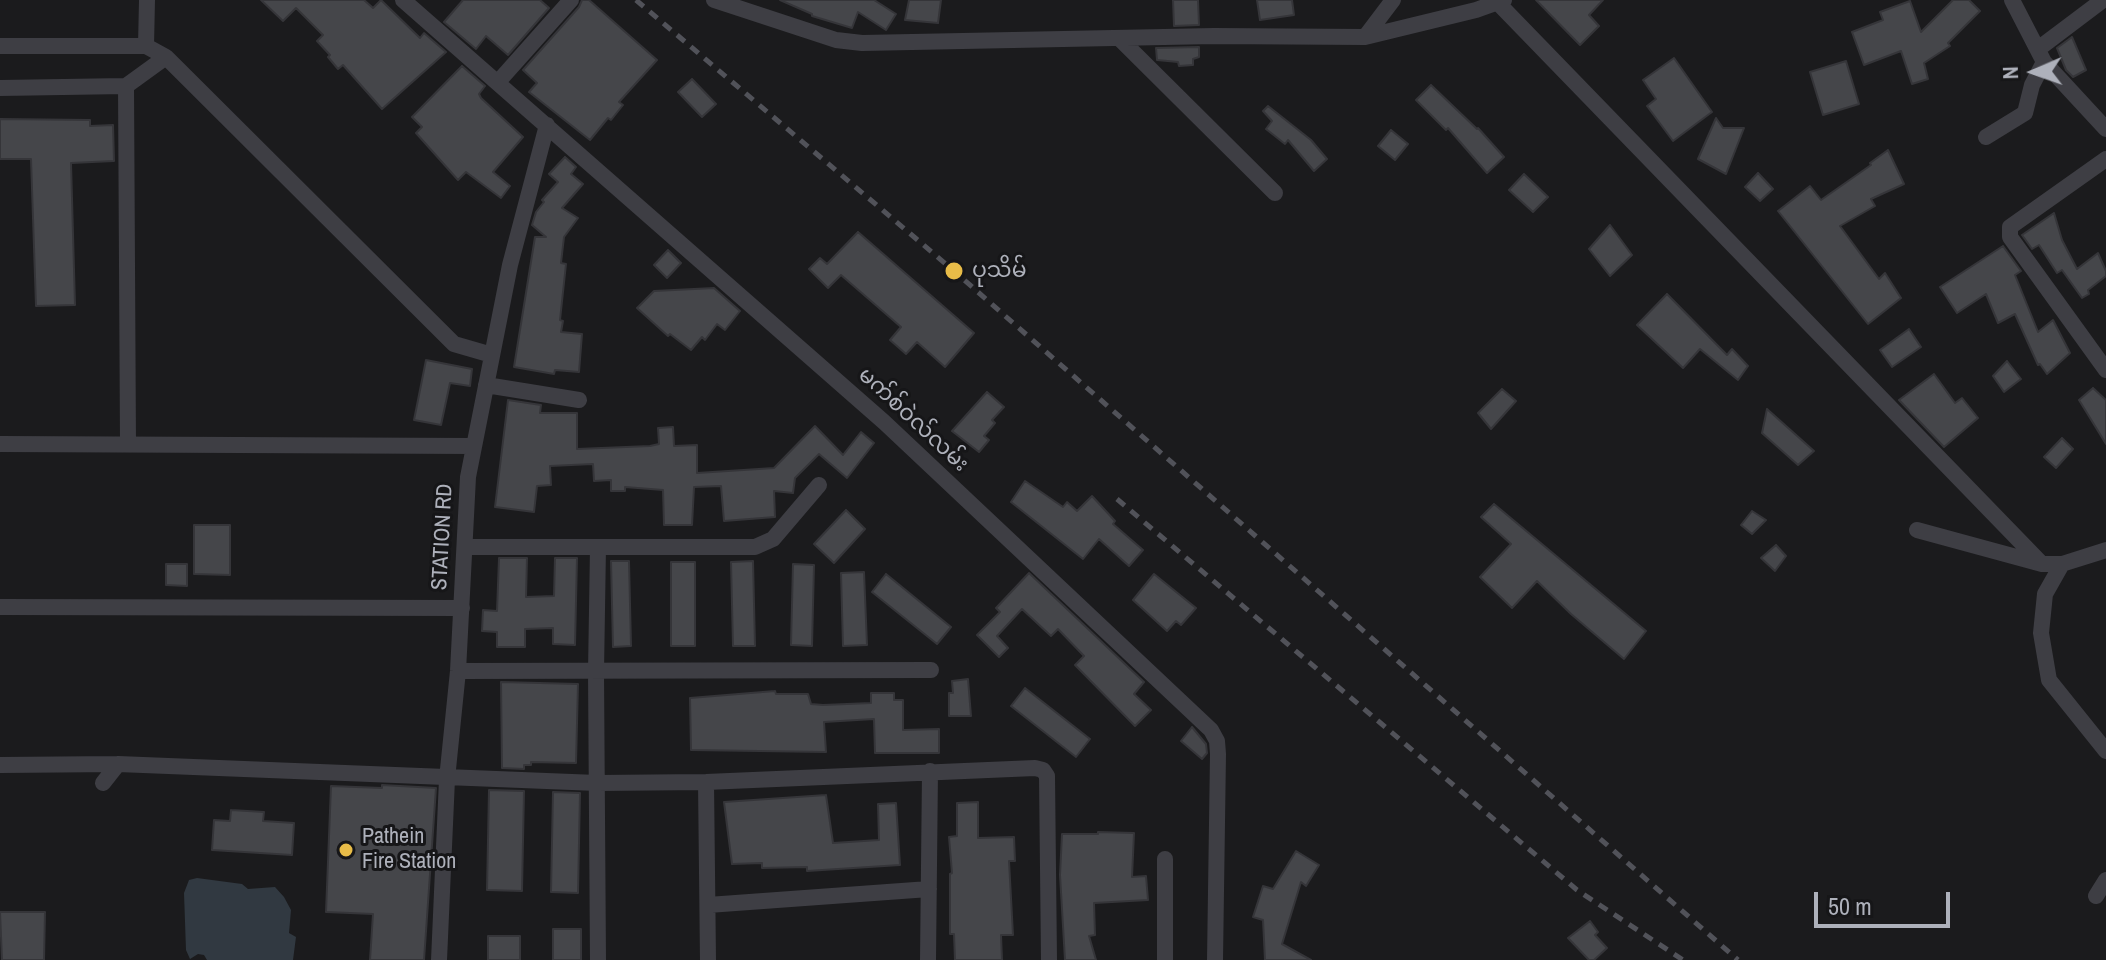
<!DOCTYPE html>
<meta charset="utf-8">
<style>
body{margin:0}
#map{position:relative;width:2106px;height:960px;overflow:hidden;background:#1b1b1d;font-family:"Archivo Narrow",sans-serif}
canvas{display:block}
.north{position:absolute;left:1994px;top:32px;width:80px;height:80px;-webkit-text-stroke:6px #161618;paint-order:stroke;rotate:268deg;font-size:22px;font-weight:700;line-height:32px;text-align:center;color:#aeb1bb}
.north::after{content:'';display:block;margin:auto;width:28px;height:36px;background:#aeb1bb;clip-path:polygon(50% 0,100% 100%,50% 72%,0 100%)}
.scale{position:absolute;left:1814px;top:892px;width:136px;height:36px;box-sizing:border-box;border:4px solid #aeb1bb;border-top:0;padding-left:10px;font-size:24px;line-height:28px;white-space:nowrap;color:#aeb1bb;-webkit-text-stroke:6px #161618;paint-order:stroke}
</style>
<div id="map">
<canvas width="2106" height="960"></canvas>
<div class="north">N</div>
<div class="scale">50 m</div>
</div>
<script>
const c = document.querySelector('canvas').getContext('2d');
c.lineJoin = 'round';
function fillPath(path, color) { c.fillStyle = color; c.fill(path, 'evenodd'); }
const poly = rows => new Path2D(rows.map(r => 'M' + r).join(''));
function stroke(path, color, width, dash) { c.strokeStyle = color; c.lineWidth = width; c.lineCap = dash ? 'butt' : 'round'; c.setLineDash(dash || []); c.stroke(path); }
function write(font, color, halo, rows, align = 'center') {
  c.font = font + ' "Archivo Narrow","Noto Sans Myanmar",sans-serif'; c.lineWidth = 6; c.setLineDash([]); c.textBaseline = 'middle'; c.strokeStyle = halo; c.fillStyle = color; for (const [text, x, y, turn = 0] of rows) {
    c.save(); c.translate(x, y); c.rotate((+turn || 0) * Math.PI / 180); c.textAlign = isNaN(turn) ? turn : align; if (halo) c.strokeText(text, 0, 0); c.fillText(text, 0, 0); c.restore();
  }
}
fillPath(poly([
 [197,878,242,884,248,889,275,887,284,897,291,910,289,933,296,937,293,960,207,960,204,955,198,954,190,959,186,950,184,893,189,880]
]), '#313941');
const building = poly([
 [261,0,364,0,373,8,381,0,420,38,424,33,446,52,382,109,343,65,338,69,328,57,330,55,317,41,323,35,296,8,283,21,261,0],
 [463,0,540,0,549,8,508,55,486,36,476,49,444,22,463,0],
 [582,0,589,0,657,60,619,102,623,105,611,120,608,118,590,140,529,92,537,83,523,70,579,7,582,0],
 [780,0,874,0,896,14,886,30,858,12,852,28,812,16,812,14,780,0],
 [909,0,941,0,938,23,905,20,909,0],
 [1173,0,1198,0,1199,25,1174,26,1173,0],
 [1257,0,1292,0,1294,15,1260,20,1257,0],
 [1536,0,1603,0,1589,15,1599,26,1580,45,1536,0],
 [1953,0,1969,0,1980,11,1948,43,1950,46,1924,63,1928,79,1912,84,1901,51,1864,65,1852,32,1883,20,1880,12,1910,1,1921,32,1953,0],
 [2072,37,2086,70,2073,77,2066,70,2057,48,2072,37],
 [1199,47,1199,57,1193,59,1193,65,1179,66,1178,62,1157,60,1156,48,1199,47],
 [1674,58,1712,112,1673,141,1647,106,1656,99,1643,80,1674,58],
 [1846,61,1859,104,1823,115,1810,72,1846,61],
 [462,66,485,86,479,94,481,98,523,137,493,172,510,186,501,198,466,172,458,180,416,133,422,127,412,117,462,66],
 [692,79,716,104,702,117,678,92,692,79],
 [1431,85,1477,129,1478,128,1504,157,1487,173,1448,128,1446,130,1416,100,1431,85],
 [1268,106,1311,140,1327,159,1314,171,1288,140,1285,144,1266,129,1272,121,1263,111,1268,106],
 [1716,118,1723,128,1744,128,1726,174,1698,159,1716,118],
 [0,119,90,120,90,126,113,125,114,161,71,163,75,305,36,306,31,159,0,159,0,119],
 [1391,130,1408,144,1395,160,1378,146,1391,130],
 [1888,150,1904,184,1871,199,1875,206,1840,226,1879,279,1885,273,1901,298,1868,324,1778,211,1810,186,1821,200,1871,165,1870,163,1888,150],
 [565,157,576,167,571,174,583,184,562,208,578,218,564,237,561,263,566,264,560,320,563,321,561,332,582,334,579,372,555,370,554,374,514,367,535,237,546,237,532,225,536,212,544,202,542,200,558,182,549,174,565,157],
 [1758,173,1773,189,1760,201,1745,187,1758,173],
 [1524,174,1548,197,1533,212,1509,190,1524,174],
 [2054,213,2062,240,2077,269,2098,253,2106,271,2106,276,2088,290,2089,294,2082,298,2062,270,2057,273,2039,245,2032,249,2022,235,2054,213],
 [1610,225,1632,255,1610,276,1589,249,1610,225],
 [858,232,974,333,945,367,917,342,906,354,890,340,901,327,841,275,828,288,809,269,820,258,827,264,858,232],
 [2003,246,2021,271,2015,275,2038,332,2053,320,2070,353,2047,374,2040,364,2038,365,2015,314,1998,323,1986,294,1957,313,1940,287,2003,246],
 [668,250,681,263,667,278,654,265,668,250],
 [714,288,740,311,725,330,717,324,705,340,702,337,691,350,670,334,668,336,637,308,654,291,714,288],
 [1667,294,1727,355,1732,349,1748,366,1738,380,1700,349,1683,368,1637,325,1667,294],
 [1909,329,1921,347,1892,367,1880,350,1909,329],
 [426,360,472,369,470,386,450,383,441,425,414,420,426,360],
 [2007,361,2021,379,2004,392,1993,376,2007,361],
 [1934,374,1955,403,1962,398,1978,418,1944,447,1899,400,1934,374],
 [2093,388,2106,400,2106,444,2079,400,2093,388],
 [1502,389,1516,401,1491,429,1478,413,1502,389],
 [987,392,1004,407,992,420,995,423,984,436,989,440,979,452,952,431,987,392],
 [508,400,541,405,540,413,577,413,577,449,650,446,659,444,658,428,673,427,674,446,697,445,697,473,774,468,815,426,843,455,861,432,874,443,847,478,819,454,795,478,793,493,774,491,775,517,724,521,721,486,694,487,692,525,664,525,663,490,625,487,625,491,611,491,611,480,594,481,593,464,550,466,551,485,537,486,534,512,495,507,508,400],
 [1767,409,1814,451,1798,465,1762,433,1767,409],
 [2062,438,2073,449,2056,468,2044,457,2062,438],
 [1025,481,1063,507,1067,502,1077,511,1092,496,1115,521,1113,524,1143,550,1129,566,1099,539,1083,559,1011,502,1025,481],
 [1494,504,1646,631,1624,659,1571,614,1537,581,1512,608,1480,577,1511,544,1481,517,1494,504],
 [846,510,865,529,834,563,814,544,846,510],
 [1752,511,1766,520,1752,534,1741,525,1752,511],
 [194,525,230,525,230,575,194,574,194,525],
 [1776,545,1786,556,1775,571,1761,558,1776,545],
 [499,558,527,558,526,597,554,596,555,558,577,558,575,645,553,644,553,628,525,629,525,647,497,647,497,632,482,631,483,610,497,611,499,558],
 [611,561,629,561,631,646,613,647,611,561],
 [753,561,755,646,733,646,731,562,753,561],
 [671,562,695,562,695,646,671,646,671,562],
 [166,564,187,564,187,586,166,585,166,564],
 [793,564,814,565,812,646,791,645,793,564],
 [864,572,867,645,843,646,841,573,864,572],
 [1029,573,1144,682,1134,694,1151,710,1135,726,1075,665,1084,656,1058,629,1051,636,1022,609,997,636,1008,648,999,657,977,635,1000,612,996,608,1029,573],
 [886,574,951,627,937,644,872,592,886,574],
 [1154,574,1196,608,1181,625,1176,621,1167,631,1133,600,1154,574],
 [968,679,971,716,949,716,949,693,953,693,952,681,968,679],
 [501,682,578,684,576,763,531,762,531,765,524,765,524,769,502,768,501,682],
 [1025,688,1090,739,1076,757,1011,706,1025,688],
 [775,691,776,694,808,694,811,704,823,705,871,703,871,693,894,693,894,700,903,700,903,730,939,729,939,753,875,753,874,719,824,722,826,752,691,750,690,698,775,691],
 [1192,727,1206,744,1207,753,1202,759,1181,741,1192,727],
 [382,785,436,788,424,960,370,960,373,914,326,912,331,786,382,788,382,785],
 [489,790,524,791,522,891,487,890,489,790],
 [553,792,580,793,578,893,551,892,553,792],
 [826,795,833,843,879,840,878,804,896,803,900,865,807,871,807,867,762,868,762,863,732,864,724,802,826,795],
 [978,802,978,838,1014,837,1015,861,1009,861,1013,935,1001,935,1002,960,955,960,954,934,950,934,950,874,952,873,949,837,957,836,957,803,978,802],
 [231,810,264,812,263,821,294,823,292,855,212,850,214,820,230,821,231,810],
 [1098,832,1134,833,1132,877,1146,876,1148,900,1094,903,1095,935,1089,936,1096,960,1065,960,1060,875,1062,834,1098,834,1098,832],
 [1296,851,1319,865,1306,886,1301,882,1282,944,1311,960,1265,960,1263,920,1253,917,1263,886,1273,889,1296,851],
 [0,912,45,912,44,960,2,960,0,912],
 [1590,921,1598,932,1595,935,1607,948,1594,960,1589,960,1568,938,1590,921],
 [553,929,581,929,581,960,553,960,553,929],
 [488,936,520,936,520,960,488,960,488,936]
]);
fillPath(building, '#45464a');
stroke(building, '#353539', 2);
stroke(poly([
 [403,0,884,422,1211,730,1217,741,1218,754,1215,960],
 [714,0,836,40,862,43,1214,36,1365,37,1476,10,1504,0],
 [2012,0,2044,62,2106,129],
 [1498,3,2042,564],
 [1365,37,1393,0],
 [1119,38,1275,193],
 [0,46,146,46,166,57],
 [146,46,147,0],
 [2038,49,2103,0],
 [498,82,571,0],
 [126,86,166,57,454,344,492,355],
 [0,88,126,86,128,444],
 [1986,137,2025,113,2032,85,2044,62],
 [2106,159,2010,227,2010,237,2106,370],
 [486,385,579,400],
 [0,444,474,446],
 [1917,530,2042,564,2062,564,2106,550],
 [465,547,755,547,773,539,819,485],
 [598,547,596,672,598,960],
 [2062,564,2045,594,2041,633,2049,680,2106,751],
 [0,607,462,608],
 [458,671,931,670],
 [0,765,118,764,597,783,706,782,1035,768,1043,770,1047,776,1049,960],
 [706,782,708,960],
 [103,783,118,764],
 [1165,859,1165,960],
 [2096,896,2106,880],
 [708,905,929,889],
 [439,960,447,779,458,671,468,477,510,265,547,125],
 [928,960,930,771]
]), '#3e3e44', 16);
stroke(poly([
 [636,0,954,271,1738,960],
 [1117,499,1577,890,1683,960]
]), '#515259', 5, [10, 8]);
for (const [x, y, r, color] of [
 [954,271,10,"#e8bc48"],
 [346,850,8,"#e8bc48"]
]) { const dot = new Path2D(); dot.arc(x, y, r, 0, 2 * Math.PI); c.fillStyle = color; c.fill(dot); stroke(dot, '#161618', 3); }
write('22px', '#aeb1bb', '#161618', [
 ["ပုသိမ်",972,271],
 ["Pathein",362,837],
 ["Fire Station",362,862]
], 'left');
write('22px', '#aeb1bb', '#161618', [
 ["မက်စ်ဝဲလ်လမ်း",913,420,43],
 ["STATION RD",443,537,-87]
]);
</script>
